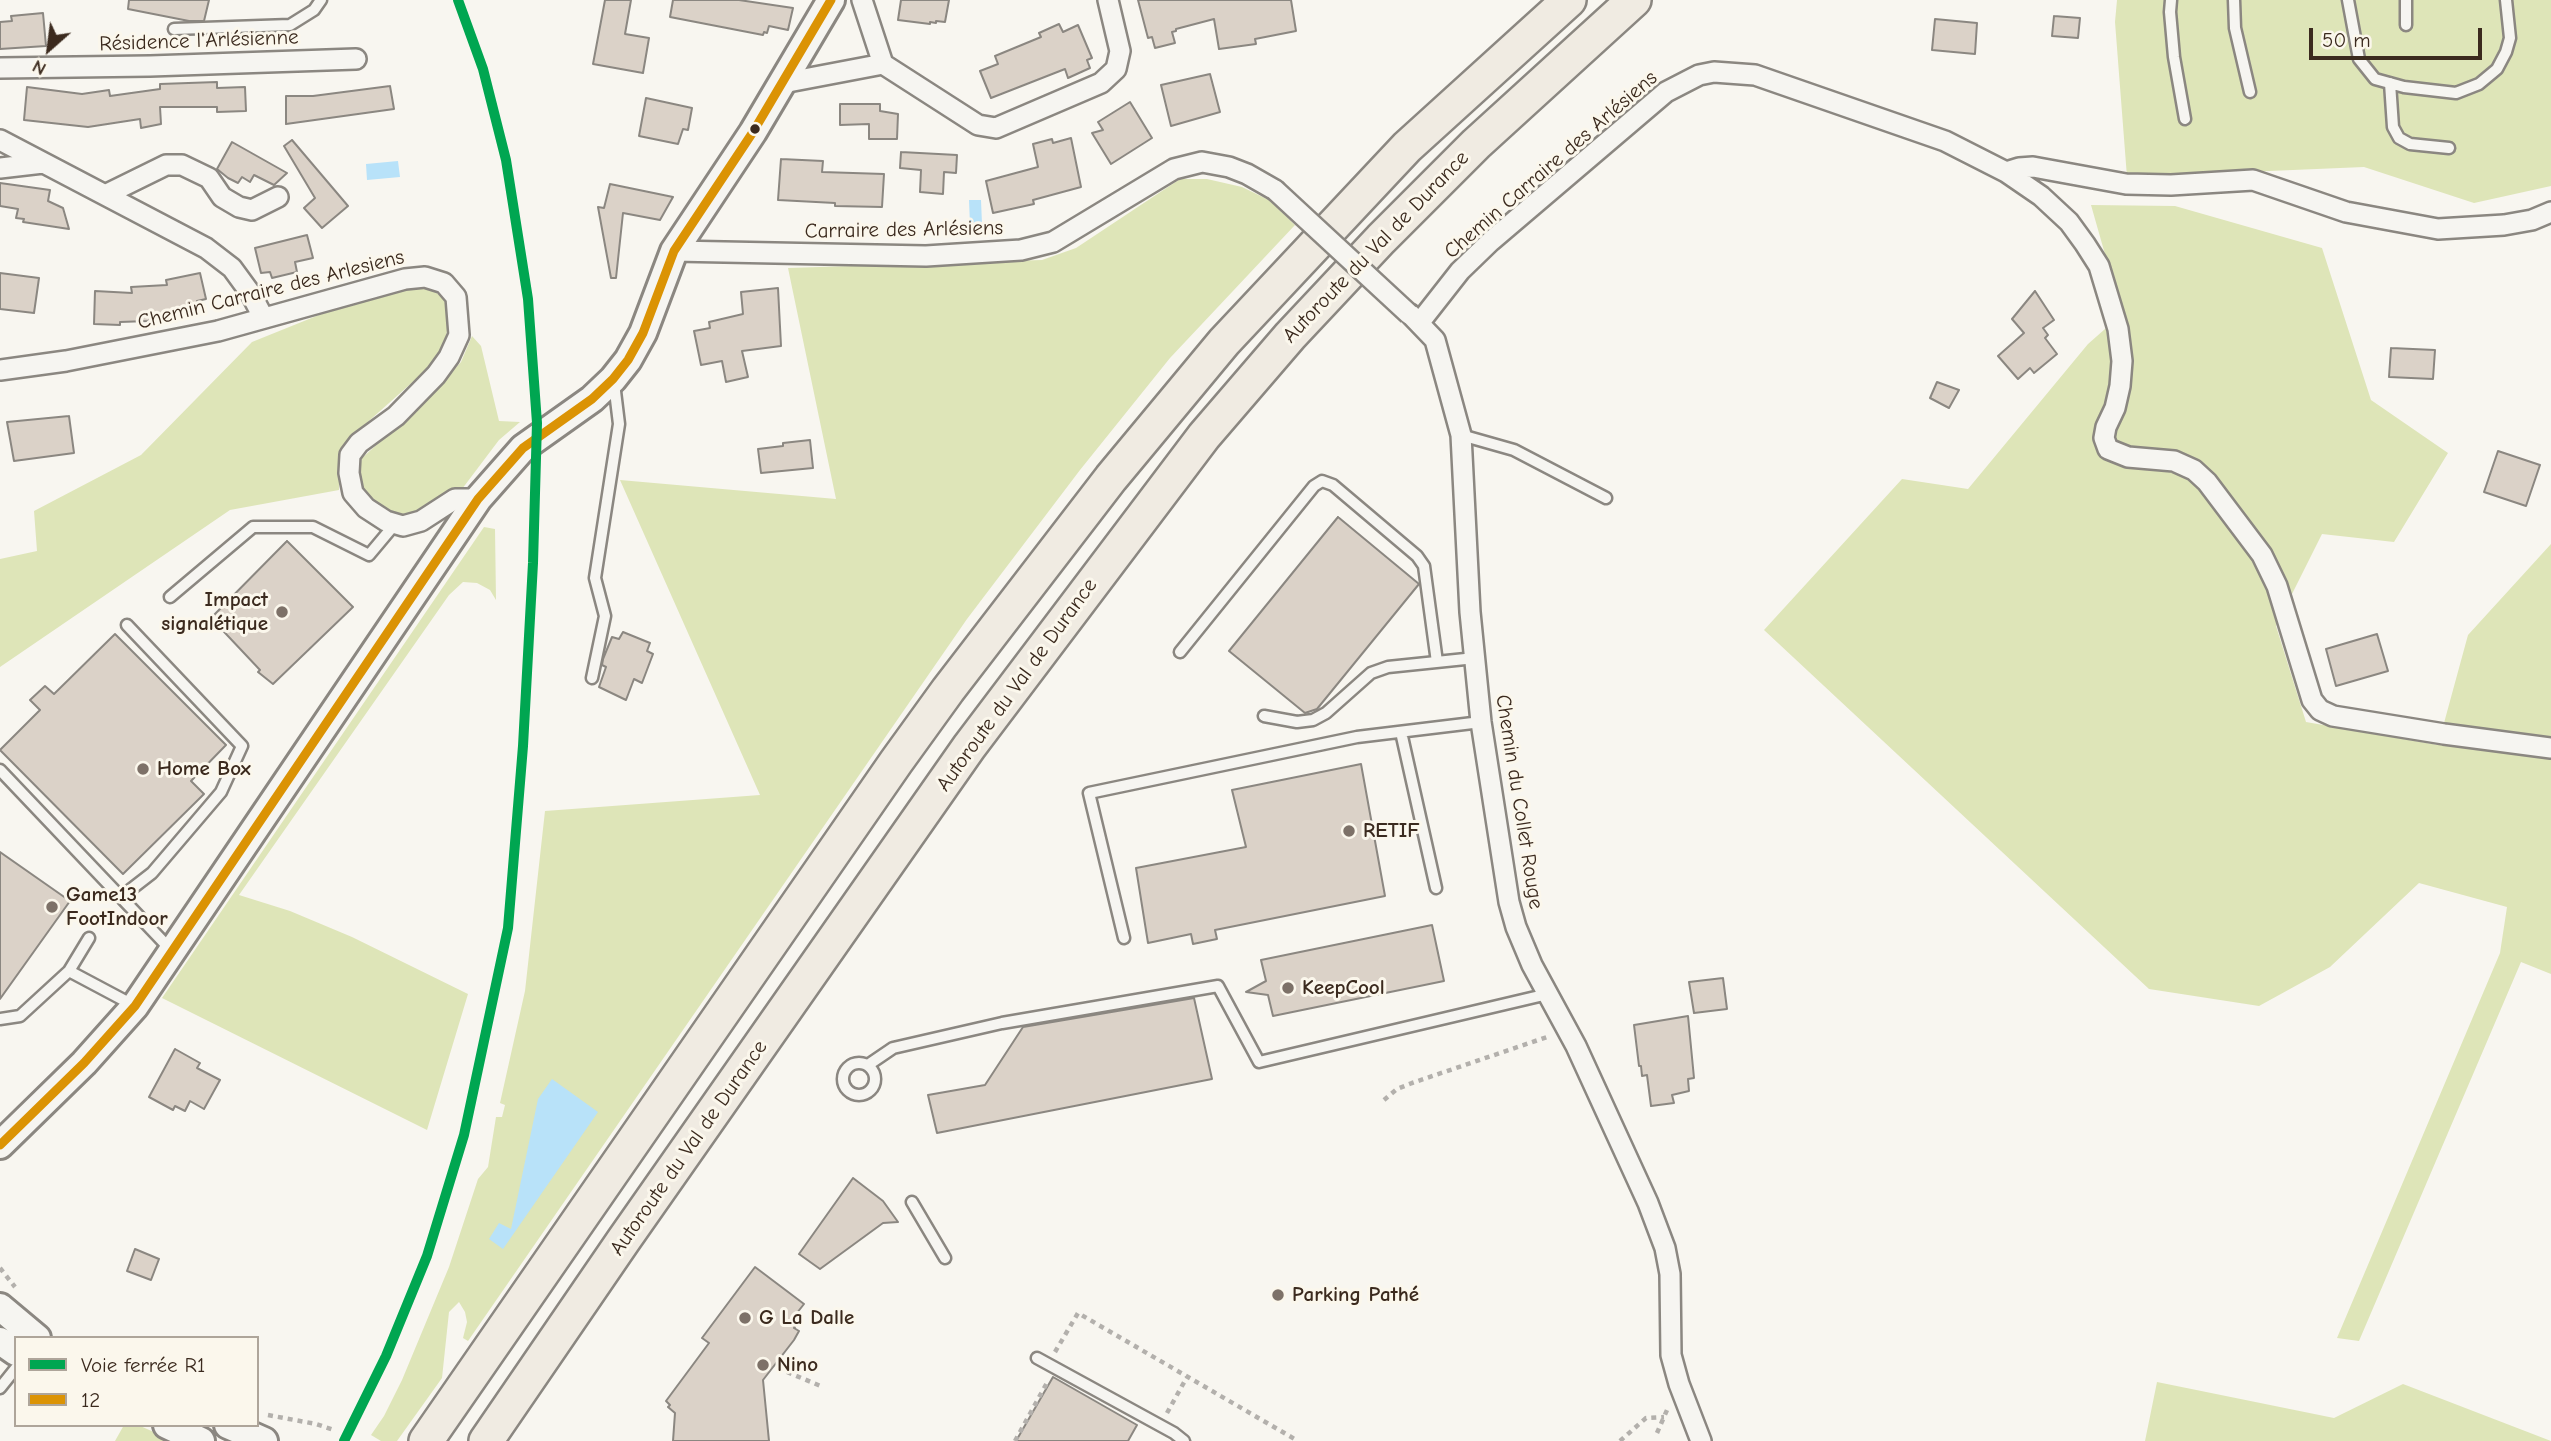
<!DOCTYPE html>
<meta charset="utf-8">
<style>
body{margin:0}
#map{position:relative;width:2551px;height:1441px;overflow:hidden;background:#f8f6f0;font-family:"Comic Neue",sans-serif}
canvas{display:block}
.legend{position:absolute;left:14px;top:1336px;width:245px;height:91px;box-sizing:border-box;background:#fbf7ec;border:2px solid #aea59a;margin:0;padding:9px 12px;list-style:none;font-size:21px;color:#3b2a1e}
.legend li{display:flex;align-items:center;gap:14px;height:35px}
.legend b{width:35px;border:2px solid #aea59a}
.north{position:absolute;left:14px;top:14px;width:70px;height:70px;-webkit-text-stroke:5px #fbf7ec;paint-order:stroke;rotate:208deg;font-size:19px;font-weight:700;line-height:28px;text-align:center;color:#3b2a1e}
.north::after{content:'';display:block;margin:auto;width:24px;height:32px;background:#3b2a1e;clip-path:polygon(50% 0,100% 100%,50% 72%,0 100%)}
.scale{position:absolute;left:2309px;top:28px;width:173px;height:32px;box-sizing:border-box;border:4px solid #3b2a1e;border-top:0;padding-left:9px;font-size:21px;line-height:24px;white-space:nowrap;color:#3b2a1e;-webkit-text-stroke:5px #fbf7ec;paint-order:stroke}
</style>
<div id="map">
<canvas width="2551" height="1441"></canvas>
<ul class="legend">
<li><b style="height:9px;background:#00a651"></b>Voie ferrée R1</li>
<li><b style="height:9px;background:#db9304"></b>12</li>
</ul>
<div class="north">N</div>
<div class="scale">50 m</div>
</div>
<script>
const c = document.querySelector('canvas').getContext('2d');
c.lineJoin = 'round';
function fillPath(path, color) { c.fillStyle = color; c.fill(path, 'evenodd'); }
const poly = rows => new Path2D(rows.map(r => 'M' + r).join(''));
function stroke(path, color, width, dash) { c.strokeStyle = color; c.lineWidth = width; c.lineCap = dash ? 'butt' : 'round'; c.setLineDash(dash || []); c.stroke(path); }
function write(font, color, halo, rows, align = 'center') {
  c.font = font + ' "Comic Neue",sans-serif'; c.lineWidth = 6; c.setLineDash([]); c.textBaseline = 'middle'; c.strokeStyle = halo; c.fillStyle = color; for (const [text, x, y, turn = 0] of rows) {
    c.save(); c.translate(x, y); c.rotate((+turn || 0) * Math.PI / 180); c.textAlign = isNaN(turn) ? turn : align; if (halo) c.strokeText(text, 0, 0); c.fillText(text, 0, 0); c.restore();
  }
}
fillPath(poly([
 [2117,0,2551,0,2551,186,2474,203,2364,167,2127,177,2115,22],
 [1180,179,1207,179,1242,187,1269,200,1295,225,1170,358,1080,470,967,619,468,1341,463,1338,467,1322,465,1312,459,1302,449,1312,442,1378,397,1441,381,1441,371,1435,384,1416,402,1380,449,1267,478,1179,488,1167,496,1117,502,1117,505,1105,500,1103,525,991,545,811,760,795,620,480,836,499,788,268,1042,260,1076,248],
 [2091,205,2175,206,2322,248,2371,400,2448,453,2394,542,2322,534,2276,626,2306,722,2438,745,2468,635,2551,544,2551,974,2521,962,2359,1341,2337,1338,2500,953,2507,907,2419,883,2330,967,2259,1006,2149,989,1764,630,1902,479,1968,489,2088,344,2122,314],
 [420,286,434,290,446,302,448,317,446,342,435,362,352,436,339,459,339,490,230,510,0,667,0,559,37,551,34,511,141,455,252,342,371,294],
 [472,336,481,346,499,421,520,422,499,440,459,493,429,502,412,513,393,516,362,497,357,476,362,458,427,399,461,362],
 [484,527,495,529,496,600,490,590,477,583,463,582,449,595,239,895,290,911,352,937,468,994,427,1130,162,998],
 [2157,1382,2334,1418,2403,1384,2551,1441,2145,1441],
 [124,1425,138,1425,174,1441,115,1441]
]), '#dee5b8');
fillPath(poly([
 [398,161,400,177,367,180,366,164],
 [969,200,981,200,982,224,970,225],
 [552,1079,598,1112,503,1249,489,1239,499,1223,511,1229,538,1099]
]), '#b8e2f9');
const building = poly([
 [129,0,209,0,204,21,189,21,128,9,129,0],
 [605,0,631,0,625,34,649,38,643,73,593,64,605,0],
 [673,0,739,0,793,8,788,30,769,26,767,33,764,32,763,35,670,17,673,0],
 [901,0,949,0,945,22,936,21,936,23,930,22,930,24,898,20,901,0],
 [1138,0,1291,0,1296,31,1255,39,1256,44,1219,49,1214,19,1176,29,1176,31,1172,32,1175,43,1155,48,1152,37,1148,38,1138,0],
 [43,13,46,46,0,49,0,22,12,21,11,16,43,13],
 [2054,16,2080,18,2078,38,2052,36,2054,16],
 [1935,19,1977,23,1975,54,1932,50,1935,19],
 [1059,24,1063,32,1078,25,1092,58,1087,60,1090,68,1068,78,1065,69,991,98,980,71,998,64,995,56,1041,37,1039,33,1059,24],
 [1210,74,1220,112,1171,126,1161,85,1210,74],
 [217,82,217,88,245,87,246,111,217,112,217,107,160,107,161,124,141,128,140,119,88,127,24,120,27,87,82,94,109,90,110,96,160,89,160,84,217,82],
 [390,86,394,109,286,124,286,96,313,96,390,86],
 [646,98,692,108,688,130,683,129,678,144,639,136,646,98],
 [1130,102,1152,138,1111,164,1092,133,1103,130,1098,122,1130,102],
 [840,104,880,104,880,111,898,114,897,139,869,139,869,124,840,125,840,104],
 [1071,138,1081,187,1033,200,1034,204,993,213,986,181,1038,167,1033,144,1052,139,1053,143,1071,138],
 [292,140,348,206,322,228,304,208,315,198,284,146,292,140],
 [232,142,287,173,274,185,254,175,250,182,242,177,238,183,228,178,217,169,232,142],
 [901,152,957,155,956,173,944,172,943,194,920,192,921,170,900,168,901,152],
 [781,159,823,161,822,172,884,174,882,207,835,206,835,203,778,200,781,159],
 [0,183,50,190,48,201,63,208,69,229,23,222,24,219,16,218,18,209,0,206,0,183],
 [610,184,673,197,660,220,623,213,616,278,611,278,598,207,604,208,610,184],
 [307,235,313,258,295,262,297,272,272,278,270,272,261,273,255,248,307,235],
 [0,273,39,278,34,313,0,309,0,273],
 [200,273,206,299,197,301,198,307,148,321,120,322,120,325,94,324,95,291,132,293,131,287,167,285,166,280,200,273],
 [778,288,781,346,742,351,748,377,726,382,722,361,701,365,694,331,710,328,709,322,743,314,741,292,778,288],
 [2035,291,2054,320,2043,328,2048,335,2045,338,2057,354,2034,373,2030,368,2018,379,1998,356,2024,333,2012,319,2035,291],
 [2391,348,2435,350,2433,379,2389,377,2391,348],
 [1937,382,1959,390,1949,408,1930,398,1937,382],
 [69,416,74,453,14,461,7,422,69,416],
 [810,440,813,468,761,473,758,449,783,446,783,443,810,440],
 [2498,451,2540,465,2526,506,2484,492,2498,451],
 [1338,517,1419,584,1317,709,1305,713,1229,651,1338,517],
 [287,541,353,607,273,684,258,672,260,670,211,618,287,541],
 [623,632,650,643,647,651,653,654,642,683,634,679,626,700,599,687,606,667,602,665,603,659,612,637,619,639,623,632],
 [115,634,226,745,191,781,204,794,123,874,0,750,40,710,30,700,45,686,54,694,115,634],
 [2377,634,2388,671,2336,686,2326,649,2377,634],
 [1361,764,1385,896,1215,930,1217,939,1193,944,1191,934,1148,943,1136,868,1246,847,1232,790,1361,764],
 [0,852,70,901,0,999,0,852],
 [1432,925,1444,981,1273,1016,1268,995,1246,992,1266,981,1261,960,1432,925],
 [1723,978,1727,1009,1694,1013,1689,982,1723,978],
 [1194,998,1212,1079,937,1133,928,1095,985,1085,1023,1027,1194,998],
 [1688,1016,1694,1078,1688,1079,1689,1091,1672,1095,1674,1103,1651,1106,1647,1075,1642,1076,1641,1066,1639,1066,1634,1025,1688,1016],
 [175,1049,200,1063,197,1068,220,1080,204,1109,190,1101,185,1111,175,1106,173,1110,149,1097,175,1049],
 [853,1178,883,1201,898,1222,883,1223,820,1269,799,1254,853,1178],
 [135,1249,159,1259,151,1280,127,1271,135,1249],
 [755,1267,804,1304,793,1318,799,1322,794,1328,799,1331,794,1340,763,1380,769,1441,673,1441,675,1413,668,1407,670,1405,666,1401,709,1343,702,1338,755,1267],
 [1053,1377,1137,1425,1128,1441,1016,1441,1053,1377]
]);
fillPath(building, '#dbd2c8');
stroke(building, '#8b8781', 2);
const lane = poly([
 [2171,0,2170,12,2174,57,2185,119],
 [2234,0,2235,28,2250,92],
 [2348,0,2359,59,2375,79,2404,87,2456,93,2479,84,2497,69,2506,52,2510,38,2506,0],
 [2406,0,2406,25],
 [174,29,290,25,314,10,321,0],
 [2390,83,2393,127,2399,138,2410,144,2449,148],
 [1461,435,1514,450,1606,498],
 [170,597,253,527,313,527,369,555,395,524],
 [1180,652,1314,486,1322,481,1333,485,1417,556,1424,566,1437,662],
 [592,678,605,616,595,578,619,424,614,383],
 [1264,716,1297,722,1313,720,1326,713,1371,673,1388,667,1475,658],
 [1401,732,1436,888],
 [0,770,171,950],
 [121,897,152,873,221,792,242,746,127,625],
 [89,938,69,971,133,1005],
 [1124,938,1089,793,1357,737,1481,722],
 [0,1019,20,1016,69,971],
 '843 1079a16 16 0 1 1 32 0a16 16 0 1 1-32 0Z',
 [868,1065,893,1048,1002,1023,1218,986,1259,1062,1548,994],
 [912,1202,945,1258],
 [1037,1358,1174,1433,1184,1441],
 [0,1388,16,1368]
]);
const street = poly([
 [862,0,883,64,978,125,996,128,1101,83,1116,69,1120,51,1108,0],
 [0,68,150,66,356,59],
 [783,83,883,64],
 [0,140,206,248,232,268,251,294,263,317],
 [0,168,43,163],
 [2006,172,2019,168,2033,167,2126,184,2171,185,2253,180,2346,212,2438,229,2504,225,2532,220,2551,212],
 [105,195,166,165,182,165,209,178,222,197,239,207,252,210,278,197],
 [674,251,926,256,1021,250,1053,242,1174,169,1202,162,1229,167,1247,174,1275,190],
 [1410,314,1435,340,1461,435,1470,612,1481,722,1509,902,1516,927,1532,965,1576,1046,1648,1203,1665,1248,1670,1274,1671,1355,1679,1384,1701,1441],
 [1420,322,1460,271,1491,241,1666,92,1699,75,1714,72,1755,75,1945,141,2006,172,2041,196,2069,222,2085,244,2099,266,2118,329,2122,361,2120,386,2115,408,2106,427,2104,438,2108,449,2128,457,2174,461,2194,470,2207,482,2262,555,2277,586,2312,700,2320,710,2333,716,2444,734,2551,748],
 [0,370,66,361,218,331,405,279,425,277,444,283,456,297,459,335,449,357,436,375,396,416,359,443,350,455,349,473,353,493,366,508,386,521,403,526,421,521,455,499,478,499]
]);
const secondary = poly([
 [0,1145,84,1063,135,1006,478,499,523,448,592,399,613,379,628,360,643,333,674,251,753,132,831,0],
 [0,1307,37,1338],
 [0,1341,16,1352],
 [167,1425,201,1441],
 [228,1425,264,1441]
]);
const highway = poly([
 [426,1441,896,762,948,690,1111,478,1224,342,1407,147,1569,0],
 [486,1441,623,1241,969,747,1204,436,1290,336,1381,239,1476,144,1634,0]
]);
stroke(lane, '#8b8781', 15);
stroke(street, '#8b8781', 24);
stroke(secondary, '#8b8781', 32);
stroke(highway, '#8b8781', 38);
stroke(poly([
 [1384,1100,1397,1089,1412,1083,1550,1036],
 [0,1268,15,1287],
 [1055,1352,1078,1313,1298,1441],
 [787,1372,823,1387],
 [1167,1413,1187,1377],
 [268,1415,316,1424,334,1430],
 [1657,1433,1667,1410],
 [1015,1441,1048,1381],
 [1620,1441,1646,1418,1664,1417]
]), '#b3b0ac', 4.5, [5, 5]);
stroke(lane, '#f6f5f1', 10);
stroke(street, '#f6f5f1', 19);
stroke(secondary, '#f6f5f1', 26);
stroke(highway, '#f0ebe2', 33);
const streetBridge = poly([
 [1275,190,1409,314]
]);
stroke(streetBridge, '#8b8781', 24, []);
stroke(streetBridge, '#f6f5f1', 19);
stroke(poly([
 [0,1145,84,1063,135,1006,478,499,523,448,592,399,613,379,628,360,643,333,674,251,753,132,831,0]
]), '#db9304', 9);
stroke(poly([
 [344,1441,386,1356,427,1256,464,1135,508,928,523,746,533,563,537,423,528,299,506,160,483,69,458,0]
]), '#00a651', 10);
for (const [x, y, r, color] of [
 [755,129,6,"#3b2a1e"],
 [282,612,7,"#7d7168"],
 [143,769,7,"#7d7168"],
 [1349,831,7,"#7d7168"],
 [52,907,7,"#7d7168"],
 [1288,988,7,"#7d7168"],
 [1278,1295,7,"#7d7168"],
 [745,1318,7,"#7d7168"],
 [763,1365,7,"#7d7168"]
]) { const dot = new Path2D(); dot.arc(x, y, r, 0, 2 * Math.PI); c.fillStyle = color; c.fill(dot); stroke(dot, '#fbf7ec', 2.5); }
write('21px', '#3b2a1e', '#fbf7ec', [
 ["Résidence l'Arlésienne",199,41,-2],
 ["Chemin Carraire des Arlésiens",1551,165,-41],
 ["Carraire des Arlésiens",904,230,-1],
 ["Autoroute du Val de Durance",1376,247,-46],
 ["Chemin Carraire des Arlesiens",271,290,-14],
 ["Autoroute du Val de Durance",1017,685,-54],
 ["Chemin du Collet Rouge",1519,802,81],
 ["Autoroute du Val de Durance",689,1148,-55]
]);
write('bold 21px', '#3b2a1e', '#fbf7ec', [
 ["Impact",268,600,"right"],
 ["signalétique",268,624,"right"],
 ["Home Box",157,769],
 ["RETIF",1363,831],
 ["Game13",66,895],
 ["FootIndoor",66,919],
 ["KeepCool",1302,988],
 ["Parking Pathé",1292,1295],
 ["G La Dalle",759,1318],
 ["Nino",777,1365]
], 'left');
</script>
